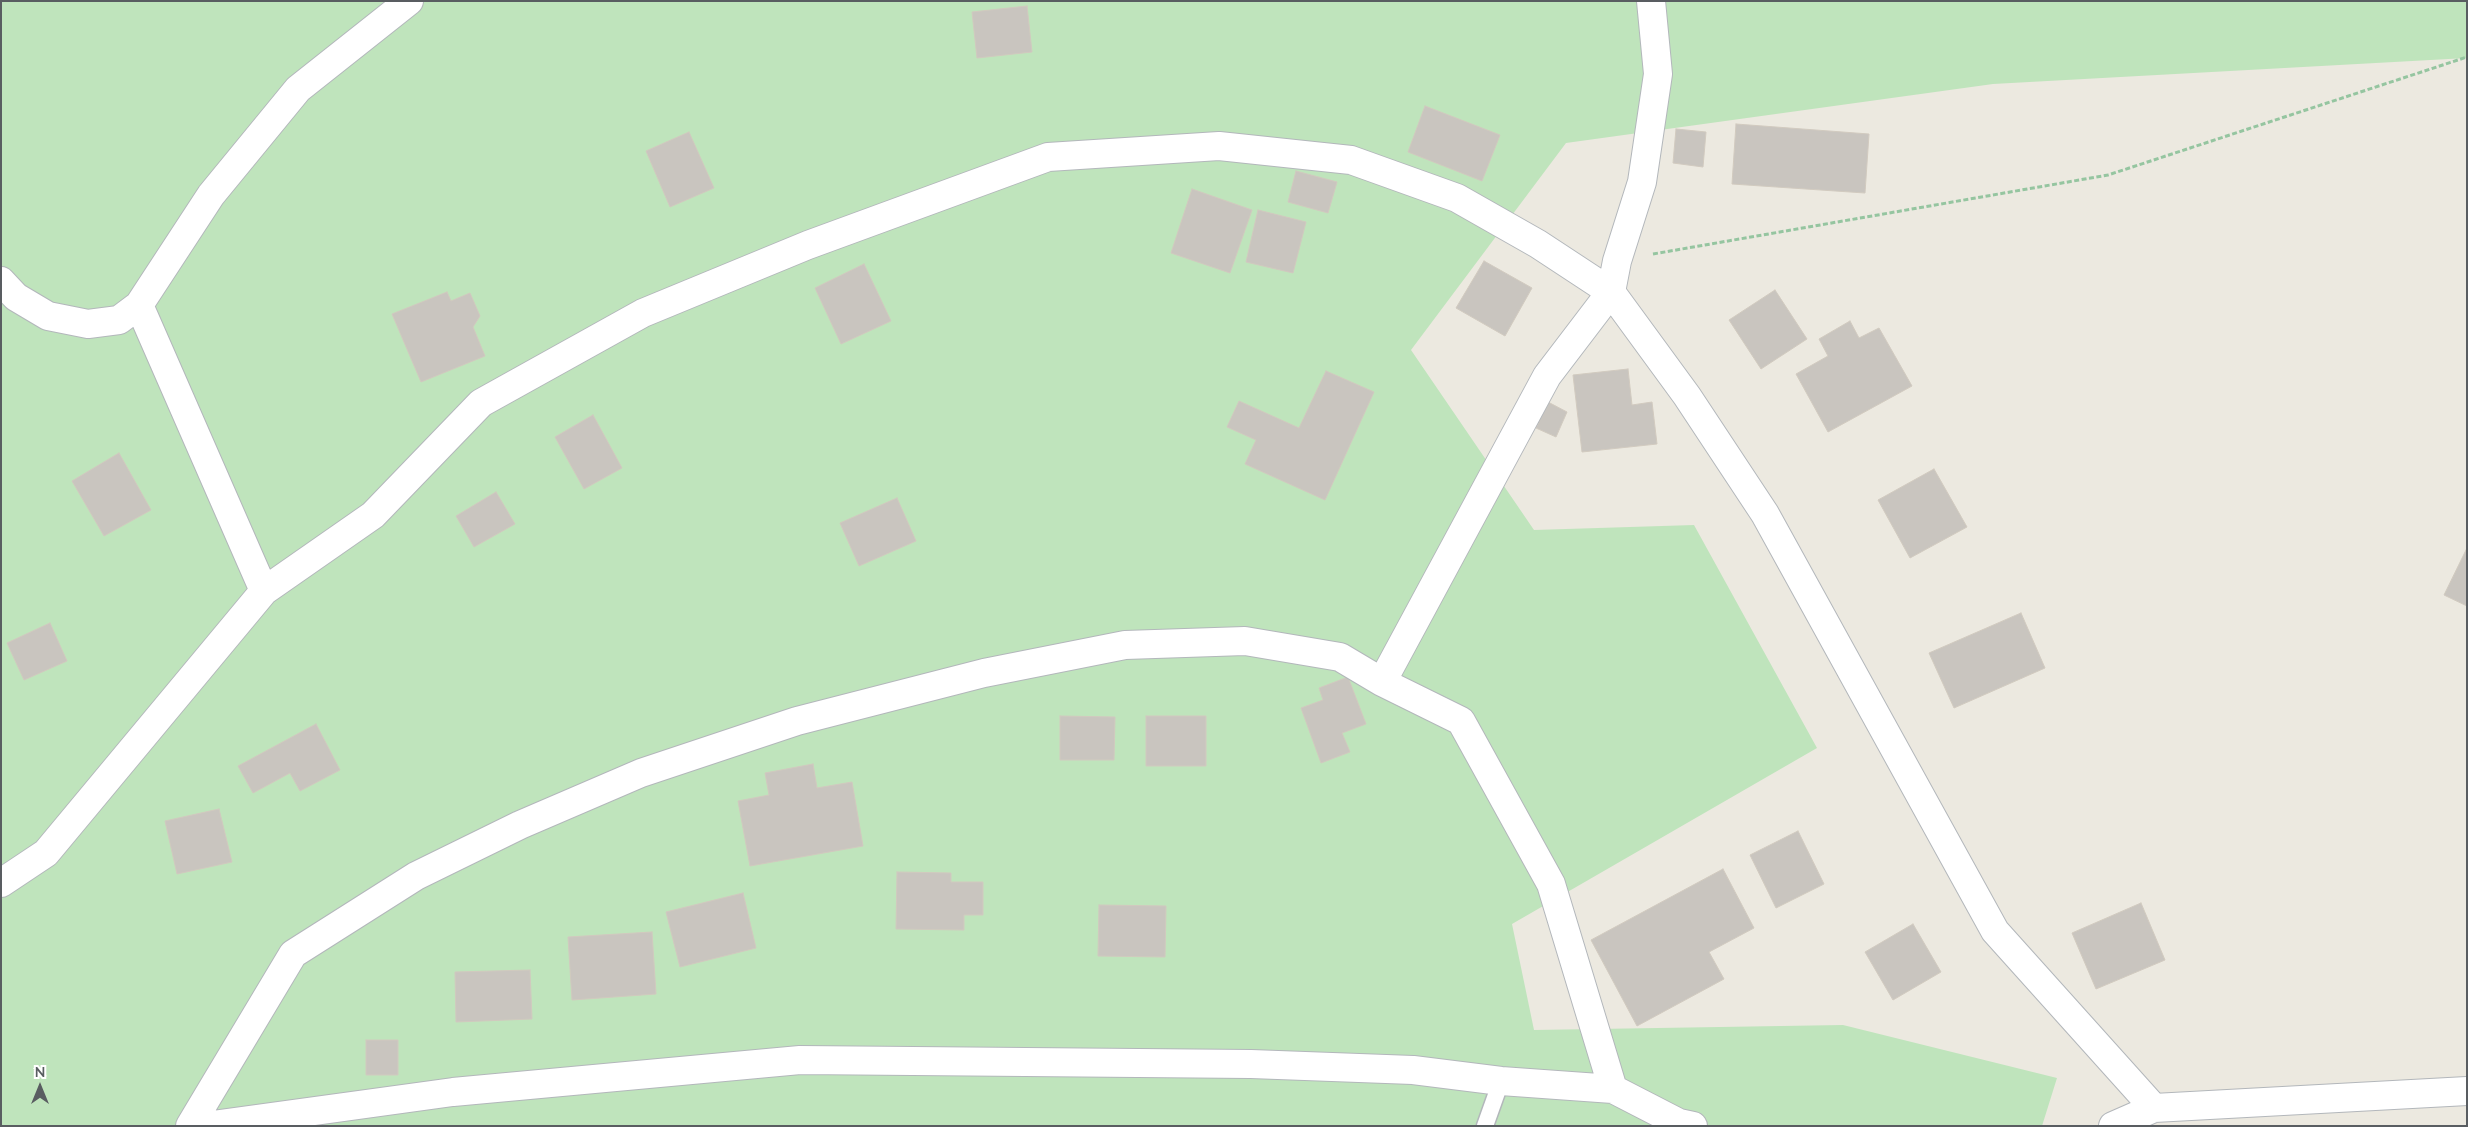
<!DOCTYPE html>
<style>
body{margin:0}
#map{position:relative;width:2468px;height:1127px;overflow:hidden;background:#ece9e0;font-family:Mulish,sans-serif}
canvas{display:block}
.frame{position:absolute;inset:0;border:2px solid #595d61;pointer-events:none}
.north{position:absolute;left:15px;top:1062px;width:50px;height:50px;-webkit-text-stroke:4px #fff;paint-order:stroke;rotate:0deg;font-size:14px;font-weight:700;line-height:20px;text-align:center;color:#595d61}
.north::after{content:'';display:block;margin:auto;width:18px;height:22px;background:#595d61;clip-path:polygon(50% 0,100% 100%,50% 72%,0 100%)}
</style>
<div id="map">
<canvas width="2468" height="1127"></canvas>
<div class="frame"></div>
<div class="north">N</div>
</div>
<script>
const c = document.querySelector('canvas').getContext('2d');
c.lineJoin = 'round';
function fillPath(path, color) { c.fillStyle = color; c.fill(path, 'evenodd'); }
const poly = rows => new Path2D(rows.map(r => 'M' + r).join(''));
function stroke(path, color, width, dash) { c.strokeStyle = color; c.lineWidth = width; c.lineCap = dash ? 'butt' : 'round'; c.setLineDash(dash || []); c.stroke(path); }
fillPath(poly([
 [1,1,2467,1,2467,58,1993,84,1566,143,1411,350,1534,530,1694,525,1817,748,1512,924,1534,1030,1843,1025,2057,1078,2042,1126,1,1126]
]), '#bfe4bc');
const building = poly([
 [1027,6,1032,52,977,58,972,12,1027,6],
 [1425,106,1500,135,1482,181,1408,152,1425,106],
 [1736,124,1869,134,1865,193,1732,184,1736,124],
 [1676,129,1706,132,1703,167,1673,163,1676,129],
 [689,132,714,188,670,207,646,151,689,132],
 [1296,171,1337,182,1328,213,1288,202,1296,171],
 [1192,189,1252,210,1230,273,1171,253,1192,189],
 [1258,210,1306,222,1293,273,1246,262,1258,210],
 [1484,261,1532,288,1505,336,1456,308,1484,261],
 [864,264,891,321,841,344,815,288,864,264],
 [1775,290,1807,339,1761,369,1729,320,1775,290],
 [447,292,451,301,470,293,480,316,473,327,485,356,421,382,392,314,447,292],
 [1850,321,1859,338,1879,328,1912,386,1828,432,1796,374,1828,356,1819,339,1850,321],
 [1628,369,1632,405,1652,402,1657,444,1582,452,1573,375,1628,369],
 [1326,371,1374,392,1325,500,1245,464,1256,440,1227,427,1239,401,1299,428,1326,371],
 [1548,402,1567,412,1556,437,1536,428,1548,402],
 [593,415,622,468,584,489,555,437,593,415],
 [119,453,151,510,104,536,72,481,119,453],
 [1934,469,1967,527,1910,558,1878,500,1934,469],
 [496,492,515,524,474,547,456,516,496,492],
 [897,498,916,541,859,566,840,523,897,498],
 [2467,548,2467,606,2444,595,2467,548],
 [2021,613,2045,668,1954,708,1929,653,2021,613],
 [50,623,67,661,24,680,7,643,50,623],
 [1348,677,1366,724,1342,733,1350,752,1321,763,1301,708,1323,700,1319,688,1348,677],
 [1060,716,1115,717,1114,760,1060,760,1060,716],
 [1146,716,1206,716,1206,766,1146,766,1146,716],
 [316,724,340,770,300,791,290,773,253,793,238,766,316,724],
 [813,764,817,788,852,782,863,846,750,866,738,801,769,795,765,773,813,764],
 [219,809,232,862,177,874,165,821,219,809],
 [1798,831,1824,884,1776,908,1750,855,1798,831],
 [1723,869,1754,928,1709,952,1724,979,1637,1026,1591,940,1723,869],
 [897,872,951,873,951,882,983,882,983,915,964,915,964,930,896,929,897,872],
 [743,893,756,948,680,967,666,912,743,893],
 [2141,903,2165,960,2096,989,2072,933,2141,903],
 [1099,905,1166,906,1165,957,1098,956,1099,905],
 [1913,924,1941,972,1893,1000,1865,952,1913,924],
 [652,932,656,994,572,1000,568,937,652,932],
 [530,970,532,1019,456,1022,455,972,530,970],
 [366,1040,398,1040,398,1075,366,1075,366,1040]
]);
fillPath(building, '#c9c5bf');
stroke(building, '#d1cabf', 1);
const lane = poly([
 [1485,1126,1501,1081]
]);
const street = poly([
 [1,281,16,297,48,316,88,324,119,320,139,305,211,195,298,89,409,1],
 [139,305,264,591],
 [1382,682,1547,376,1611,292,1617,261,1642,182,1658,74,1651,1],
 [1,883,46,853,264,591,373,515,481,403,643,313,808,245,1048,157,1219,146,1351,160,1457,198,1538,244,1611,292,1687,396,1765,514,1995,931,2154,1108],
 [190,1126,293,954,416,876,520,825,641,773,797,721,984,673,1125,645,1245,641,1340,657,1382,682,1461,721,1551,884,1613,1089],
 [205,1126,453,1092,800,1060,1251,1064,1413,1070,1501,1081,1613,1089,1679,1123,1693,1126],
 [2113,1126,2154,1108,2467,1091]
]);
stroke(lane, '#b3b7bb', 19);
stroke(street, '#b3b7bb', 30);
stroke(poly([
 [1653,254,2108,175,2467,57]
]), '#95c5a0', 3, [5, 2.5]);
stroke(lane, '#fff', 16);
stroke(street, '#fff', 28);
</script>
